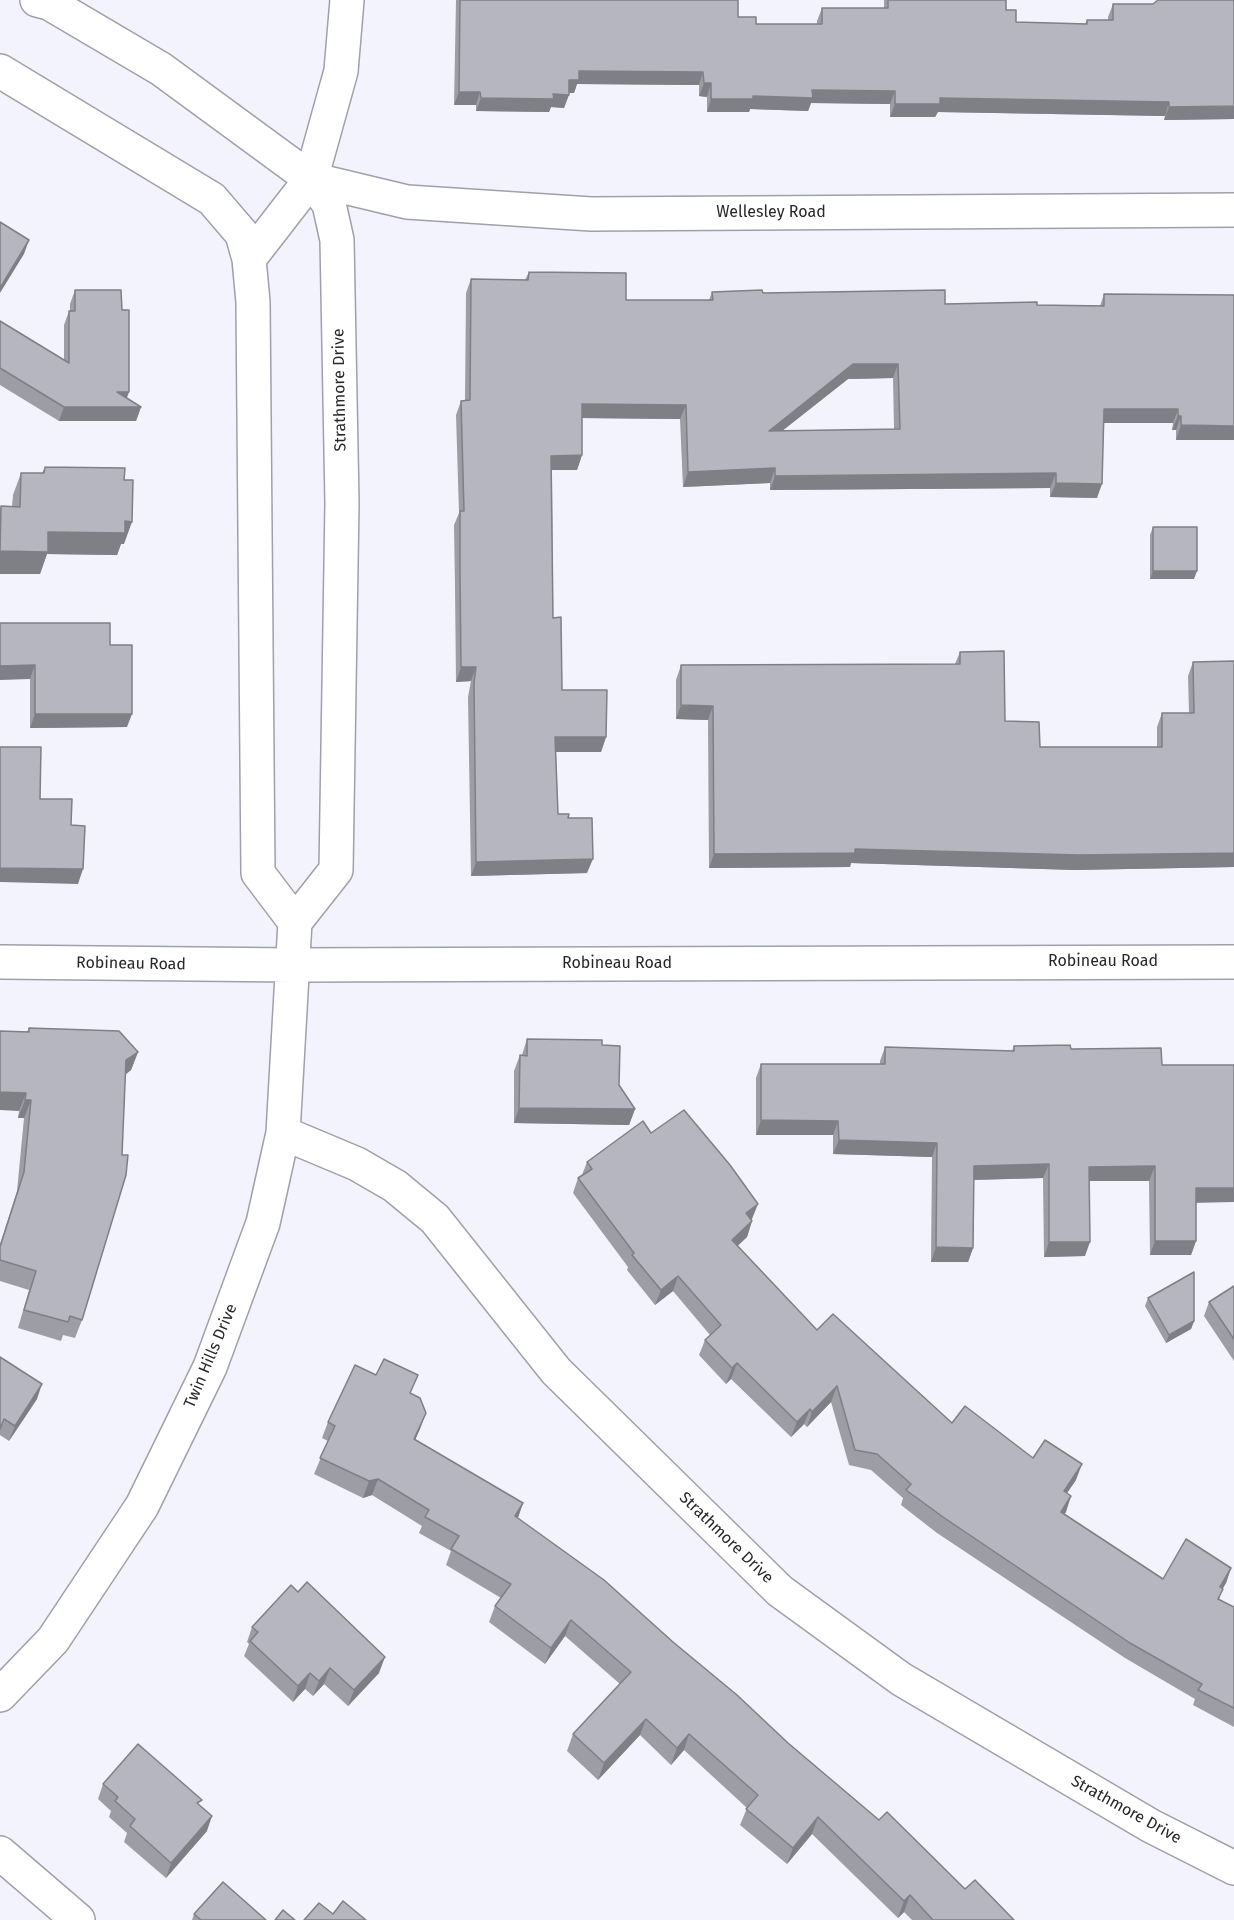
<!DOCTYPE html>
<style>
body{margin:0}
canvas{display:block;background:#f2f3fd}
</style>
<canvas width="1234" height="1920"></canvas>
<script>
const c = document.querySelector('canvas').getContext('2d');
c.lineJoin = 'round';
const poly = rows => new Path2D(rows.map(r => 'M' + r).join(''));
function stroke(path, color, width, dash) { c.strokeStyle = color; c.lineWidth = width; c.lineCap = dash ? 'butt' : 'round'; c.setLineDash(dash || []); c.stroke(path); }
function fillPath(path, color) { c.fillStyle = color; c.fill(path, 'evenodd'); }
function write(font, color, halo, rows, align = 'center') {
  c.font = font + ' "Fira Sans",sans-serif'; c.lineWidth = 5; c.setLineDash([]); c.textBaseline = 'middle'; c.strokeStyle = halo; c.fillStyle = color; for (const [text, x, y, turn = 0] of rows) {
    c.save(); c.translate(x, y); c.rotate((+turn || 0) * Math.PI / 180); c.textAlign = isNaN(turn) ? turn : align; if (halo) c.strokeText(text, 0, 0); c.fillText(text, 0, 0); c.restore();
  }
}
const minor = poly([
 [0,71,212,199,242,234,249,259,253,302,258,873,295,922],
 [311,179,407,202,591,214,1234,210],
 [249,259,311,179,341,71,347,0],
 [0,962,293,965,1234,962],
 [283,1133,357,1164,395,1186,435,1219,556,1371,780,1591,901,1679,1151,1826,1234,1868],
 [0,1695,53,1640,142,1506,210,1367,263,1223,283,1133,295,922,336,870,342,503,337,240,329,204,311,179,161,69,49,3,37,0],
 [0,1853,78,1920]
]);
stroke(minor, '#9fa0a9', 36);
stroke(minor, '#fff', 33);
fillPath(poly([
 [456,0,738,0,738,17,756,24,817,24,817,21,822,8,884,8,884,0,1006,0,1006,10,1016,22,1085,24,1087,20,1108,20,1108,17,1113,4,1153,4,1234,0,1234,119,1164,120,1165,116,938,112,935,117,890,117,890,104,811,103,808,111,750,109,749,112,707,112,707,97,699,96,699,85,577,84,574,93,569,93,564,108,551,107,549,112,476,111,476,105,454,105],
 [529,272,626,300,709,300,712,292,763,293,945,304,1100,306,1104,294,1234,295,1234,440,1176,440,1176,430,1172,430,1173,423,1103,423,1097,498,1050,497,1050,488,770,490,770,483,683,487,680,419,582,418,582,455,577,470,552,470,553,618,562,690,606,737,601,752,556,752,558,814,568,818,587,873,471,876,468,697,471,681,456,682,455,587,454,525,459,513,456,415,461,401,465,400,466,293,471,279,525,280],
 [893,378,894,429,782,431,848,379],
 [75,290,122,310,127,398,141,407,136,421,59,421,0,385,0,321,64,360,64,325,69,311,70,311,70,304],
 [45,467,124,480,124,544,121,544,117,555,47,554,40,574,0,574,0,509,1,506,12,507,13,495,21,473,42,473],
 [1153,527,1194,579,1150,579,1150,535],
 [0,623,110,645,127,727,30,728,30,679],
 [960,652,1005,721,1040,747,1157,747,1157,727,1162,713,1189,713,1188,676,1193,662,1234,661,1234,867,1075,870,851,863,850,867,709,868,708,720,676,719,676,680,681,665,955,664],
 [29,1028,138,1052,131,1070,126,1074,82,1320,75,1338,63,1335,61,1341,18,1328,29,1290,0,1281,0,1244,17,1191,24,1118,18,1118,19,1111,27,1032],
 [527,1039,602,1045,619,1085,635,1109,629,1125,514,1123,514,1071,520,1055,522,1055],
 [1014,1046,1071,1049,1162,1065,1234,1202,1196,1202,1196,1241,1191,1255,1150,1255,1149,1181,1089,1181,1085,1256,1044,1257,1043,1178,974,1180,973,1248,968,1262,931,1262,932,1157,833,1154,833,1135,756,1135,756,1078,761,1064,880,1064,880,1061,885,1047,1012,1051],
 [651,1133,752,1219,751,1220,752,1221,747,1237,737,1246,817,1330,952,1423,1033,1458,1076,1480,1067,1493,1066,1512,1064,1514,1163,1579,1231,1568,1226,1583,1222,1589,1219,1600,1234,1607,1234,1727,1193,1705,1195,1699,1125,1658,937,1533,901,1505,903,1498,871,1470,849,1465,831,1402,807,1427,804,1424,791,1437,731,1379,726,1384,699,1355,705,1340,710,1335,673,1291,655,1305,627,1270,628,1267,573,1193,578,1178,582,1175,587,1162],
 [1234,1286,1234,1361,1204,1316,1209,1302],
 [1148,1298,1194,1321,1191,1329,1166,1343,1145,1306],
 [0,1357,37,1399,9,1441,0,1435],
 [426,1413,415,1440,523,1503,518,1518,673,1642,788,1743,879,1820,965,1889,1014,1920,912,1920,904,1912,898,1918,812,1834,787,1864,740,1825,747,1808,684,1750,671,1765,640,1735,598,1780,567,1751,573,1734,620,1684,565,1636,545,1664,489,1622,495,1606,501,1598,446,1565,451,1551,419,1533,422,1526,372,1495,363,1498,314,1474,328,1441,322,1438,328,1422],
 [252,1627,379,1673,348,1706,324,1684,313,1696,305,1689,293,1702,244,1656,249,1644,247,1642],
 [103,1784,200,1805,207,1831,166,1878,124,1842,127,1833,109,1817,111,1811,98,1799],
 [194,1914,266,1920,192,1920]
]), '#9c9da5');
fillPath(poly([
 [579,71,703,72,699,85,577,84,574,93,564,93,569,80],
 [704,83,711,83,707,97,699,96],
 [812,90,895,91,890,104,811,103,808,111,750,109,749,112,707,112,711,99],
 [459,92,480,92,476,105,454,105],
 [553,94,569,95,564,108,551,107,549,112,476,111,481,98],
 [940,98,1169,102,1165,116,938,112,935,117,890,117,895,104],
 [1234,106,1234,119,1164,120,1169,107],
 [29,240,24,254,0,293,0,288],
 [853,364,898,364,893,378,848,379,763,446,769,431],
 [117,392,129,392,124,406],
 [582,404,686,405,680,419,576,418],
 [64,407,141,407,136,421,59,421],
 [1104,409,1178,409,1173,423,1098,423],
 [1178,416,1181,416,1176,430,1172,430],
 [1181,425,1234,426,1234,440,1176,440],
 [582,455,577,470,546,470,551,456],
 [775,468,770,483,683,487,688,472],
 [1056,473,1050,488,770,490,775,476],
 [1056,483,1102,484,1097,498,1050,497],
 [125,521,132,522,124,544,121,544,117,555,47,554,40,574,0,574,0,551,48,532],
 [1153,571,1197,571,1194,579,1150,579],
 [35,665,30,679,0,680,0,666],
 [461,667,476,667,471,681,456,682],
 [681,705,713,706,708,720,676,719],
 [35,714,132,714,127,727,30,728],
 [555,737,606,737,601,752,550,752],
 [855,849,1234,853,1234,867,1075,870,851,863,850,867,709,868,714,854],
 [593,859,587,873,471,876,476,862],
 [0,868,83,869,78,884,0,882],
 [138,1052,131,1070,120,1079,126,1060],
 [0,1092,26,1093,19,1111,0,1110],
 [25,1100,31,1100,24,1118,18,1118],
 [519,1108,635,1109,629,1125,514,1123],
 [761,1120,838,1121,833,1135,756,1135],
 [839,1140,937,1143,932,1157,833,1154],
 [1049,1164,1043,1178,969,1180,974,1166],
 [1155,1166,1149,1181,1084,1181,1089,1167],
 [1196,1188,1234,1188,1234,1202,1190,1203],
 [758,1204,752,1219,740,1229,746,1213],
 [752,1221,747,1237,727,1256,732,1240],
 [1155,1241,1196,1241,1191,1255,1150,1255],
 [1049,1242,1090,1242,1085,1256,1044,1257],
 [936,1247,973,1248,968,1262,931,1262],
 [678,1276,673,1291,655,1305,661,1290],
 [1194,1321,1191,1329,1166,1343,1169,1335],
 [737,1363,731,1379,726,1384,732,1368],
 [42,1384,37,1399,9,1441,15,1426],
 [837,1386,831,1402,807,1427,812,1412],
 [810,1409,804,1424,791,1437,797,1422],
 [426,1413,420,1429,408,1456,414,1439],
 [1082,1464,1076,1480,1058,1506,1064,1491],
 [378,1479,372,1495,363,1498,369,1481],
 [1071,1496,1066,1512,1055,1527,1061,1512],
 [523,1503,517,1520,515,1516],
 [1231,1568,1226,1583,1215,1602,1220,1587],
 [571,1620,565,1636,545,1664,551,1648],
 [385,1657,379,1673,348,1706,354,1690],
 [330,1668,324,1684,313,1696,319,1681],
 [310,1673,305,1689,293,1702,298,1686],
 [646,1719,640,1735,598,1780,604,1763],
 [689,1734,684,1750,671,1765,677,1748],
 [212,1816,207,1831,166,1878,171,1863],
 [818,1817,812,1834,787,1864,793,1848],
 [910,1895,904,1912,898,1918,904,1901]
]), '#7f7f86');
const building = poly([
 [460,0,738,0,738,17,756,17,756,24,822,24,822,8,888,8,888,0,1006,0,1006,10,1016,10,1016,22,1087,24,1087,20,1113,20,1113,4,1153,4,1158,0,1234,0,1234,106,1169,107,1169,102,940,98,940,104,895,104,895,91,812,90,813,98,753,96,753,99,711,99,711,83,704,83,703,72,579,71,579,80,569,80,569,95,553,94,554,99,481,98,480,92,459,92,460,0],
 [0,222,29,240,0,288,0,222],
 [529,272,626,273,626,300,713,300,712,292,762,290,763,293,945,290,945,304,1037,302,1037,305,1104,306,1104,294,1234,295,1234,426,1181,425,1181,416,1178,416,1178,409,1104,409,1102,484,1056,483,1056,473,775,476,775,468,688,472,686,405,582,404,582,455,551,456,553,618,561,617,562,690,607,690,606,737,555,737,558,814,569,814,568,818,592,818,593,859,476,862,474,683,476,667,461,667,460,573,460,511,464,511,461,401,470,400,471,279,528,280,529,272],
 [853,364,898,364,900,429,769,431,853,364],
 [75,290,121,290,122,310,129,310,129,392,117,392,141,407,64,407,0,368,0,321,69,363,69,311,75,311,75,290],
 [45,467,125,468,124,480,133,480,132,522,125,521,125,533,48,532,48,552,0,551,1,506,20,507,21,473,44,473,45,467],
 [1153,527,1197,527,1197,571,1153,571,1153,527],
 [0,623,110,623,110,645,132,645,132,714,35,714,35,665,0,666,0,623],
 [1004,651,1005,721,1039,722,1040,747,1162,747,1162,713,1194,713,1193,662,1234,661,1234,853,1080,855,855,849,855,853,714,854,713,706,681,705,681,665,960,664,960,652,1004,651],
 [0,747,41,747,40,799,72,799,71,825,85,826,83,869,0,868,0,747],
 [29,1028,119,1031,138,1052,126,1060,122,1155,128,1155,126,1175,82,1320,70,1316,68,1322,24,1310,36,1271,0,1260,0,1247,24,1172,31,1100,25,1100,26,1093,0,1092,0,1031,29,1032,29,1028],
 [527,1039,602,1040,602,1045,620,1046,619,1085,635,1109,519,1108,520,1055,527,1056,527,1039],
 [1070,1045,1071,1049,1161,1048,1162,1065,1234,1065,1234,1188,1196,1188,1196,1241,1155,1241,1155,1166,1089,1167,1090,1242,1049,1242,1049,1164,974,1166,973,1248,936,1247,937,1143,839,1140,838,1121,761,1120,761,1064,885,1064,885,1047,1014,1051,1014,1046,1070,1045],
 [684,1110,730,1165,758,1204,746,1213,752,1221,732,1240,817,1330,833,1314,952,1423,965,1406,1033,1458,1045,1440,1082,1464,1064,1491,1071,1496,1061,1512,1163,1579,1186,1539,1231,1568,1220,1587,1223,1589,1218,1599,1234,1607,1234,1708,1198,1690,1202,1684,1130,1643,943,1517,906,1490,911,1484,877,1454,855,1450,837,1386,812,1412,810,1409,797,1422,737,1363,732,1368,705,1340,721,1325,678,1276,661,1290,632,1255,634,1253,578,1178,592,1169,587,1162,643,1121,651,1133,684,1110],
 [1194,1272,1194,1321,1169,1335,1148,1298,1194,1272],
 [1234,1286,1234,1339,1209,1302,1234,1286],
 [0,1357,42,1384,15,1426,4,1419,0,1429,0,1357],
 [384,1359,418,1375,410,1393,420,1398,426,1413,414,1439,523,1503,515,1516,604,1580,673,1642,737,1695,788,1743,879,1820,887,1812,965,1889,975,1880,1014,1920,933,1920,910,1895,904,1901,818,1817,793,1848,746,1809,758,1795,689,1734,677,1748,646,1719,604,1763,573,1734,631,1672,571,1620,551,1648,495,1606,511,1584,451,1549,459,1536,425,1517,429,1510,378,1479,369,1481,320,1458,335,1426,328,1422,355,1365,376,1375,384,1359],
 [307,1582,385,1657,354,1690,330,1668,319,1681,310,1673,298,1686,250,1641,258,1632,252,1627,291,1585,298,1592,307,1582],
 [138,1744,202,1800,197,1803,212,1816,171,1863,130,1826,135,1819,115,1801,118,1797,103,1784,138,1744],
 [223,1882,266,1920,201,1920,194,1914,223,1882],
 [343,1901,366,1920,304,1920,319,1903,333,1914,343,1901],
 [283,1910,295,1920,275,1920,283,1910]
]);
fillPath(building, '#b5b6c0');
stroke(building, '#7f7f86', 1.5);
write('16px', '#27272b', '#fff', [
 ["Wellesley Road",771,213],
 ["Strathmore Drive",340,390,-91],
 ["Robineau Road",1103,962],
 ["Robineau Road",131,964,1],
 ["Robineau Road",617,964],
 ["Twin Hills Drive",211,1356,-67],
 ["Strathmore Drive",726,1538,44],
 ["Strathmore Drive",1126,1810,29]
]);
</script>
